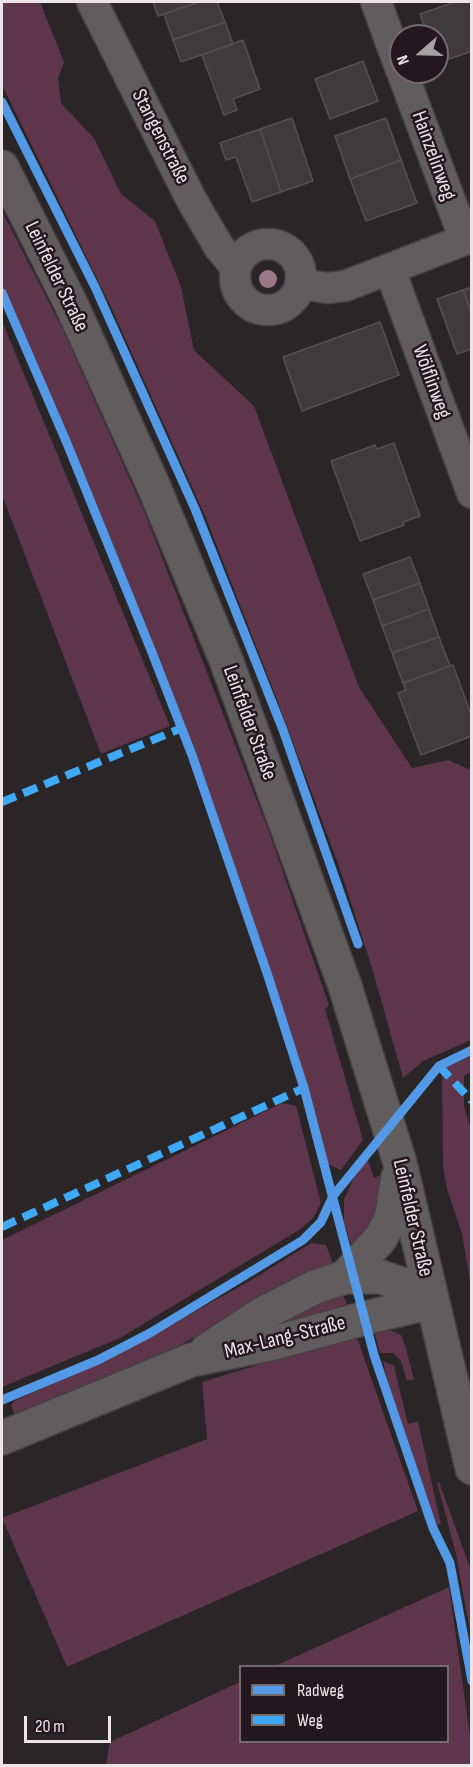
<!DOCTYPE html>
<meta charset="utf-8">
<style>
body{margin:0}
#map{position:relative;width:473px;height:1767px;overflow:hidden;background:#2a2527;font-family:"Sofia Sans Condensed",sans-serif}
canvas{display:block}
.frame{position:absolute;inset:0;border:3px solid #ece5e8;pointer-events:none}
.legend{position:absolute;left:239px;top:1665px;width:210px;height:78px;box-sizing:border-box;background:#23181d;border:2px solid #736a6e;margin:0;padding:8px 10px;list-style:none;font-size:18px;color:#ece5e8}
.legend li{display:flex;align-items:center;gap:12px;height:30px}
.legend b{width:30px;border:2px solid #736a6e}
.north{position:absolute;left:389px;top:24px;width:60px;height:60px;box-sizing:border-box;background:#23181d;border:2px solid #736a6e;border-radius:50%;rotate:250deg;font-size:16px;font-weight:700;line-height:24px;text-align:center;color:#ece5e8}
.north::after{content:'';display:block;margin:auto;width:21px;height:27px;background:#a8a2a4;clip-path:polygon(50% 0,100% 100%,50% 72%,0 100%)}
.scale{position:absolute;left:24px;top:1716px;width:87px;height:27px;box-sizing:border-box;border:3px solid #ece5e8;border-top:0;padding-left:8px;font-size:18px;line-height:21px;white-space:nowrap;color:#ece5e8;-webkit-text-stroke:4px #23181d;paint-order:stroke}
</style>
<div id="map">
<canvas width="473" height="1767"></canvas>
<div class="frame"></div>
<ul class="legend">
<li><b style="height:8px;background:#5399e6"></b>Radweg</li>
<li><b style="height:8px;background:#3fa9f5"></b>Weg</li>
</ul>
<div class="north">N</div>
<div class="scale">20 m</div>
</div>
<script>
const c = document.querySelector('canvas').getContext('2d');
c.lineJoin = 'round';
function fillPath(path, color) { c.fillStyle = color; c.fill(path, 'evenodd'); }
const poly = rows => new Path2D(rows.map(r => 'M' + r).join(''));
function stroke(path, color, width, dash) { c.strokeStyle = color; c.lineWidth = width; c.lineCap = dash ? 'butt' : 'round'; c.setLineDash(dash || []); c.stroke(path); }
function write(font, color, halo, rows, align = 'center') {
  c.font = font + ' "Sofia Sans Condensed",sans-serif'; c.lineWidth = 5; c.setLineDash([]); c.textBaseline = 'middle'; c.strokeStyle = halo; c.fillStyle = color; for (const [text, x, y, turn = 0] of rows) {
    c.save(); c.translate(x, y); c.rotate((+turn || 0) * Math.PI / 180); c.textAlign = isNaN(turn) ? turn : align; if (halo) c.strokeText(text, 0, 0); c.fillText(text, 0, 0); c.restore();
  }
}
fillPath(poly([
 [2,2,40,2,64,62,58,79,61,103,94,138,121,194,155,221,181,287,194,350,254,406,359,687,412,768,448,760,471,770,471,1040,423,1061,403,1078,372,968,341,872,276,697,205,516,110,305,2,85],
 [2,211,62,328,144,511,268,829,329,1005,325,1009,363,1140,341,1170,328,1164,295,1048,223,833,110,540,19,323,2,286],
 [2,321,170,726,101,754,2,495],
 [471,1056,471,1072,464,1076,464,1106,472,1135,471,1287,462,1234,447,1189,443,1166,442,1074,447,1067],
 [282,1103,296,1106,321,1203,313,1218,299,1230,120,1338,2,1387,2,1240],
 [367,1157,374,1178,381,1175,386,1195,386,1213,353,1251,344,1222,344,1200,355,1175],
 [311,1243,326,1245,333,1264,172,1349,15,1415,11,1405,14,1401,117,1355,253,1279],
 [343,1294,349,1311,270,1333,267,1326,312,1304],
 [373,1328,385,1328,401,1335,405,1345,414,1379,407,1381,401,1361,393,1353,380,1353],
 [356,1335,418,1511,67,1667,2,1518,207,1439,202,1382],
 [383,1361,394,1366,408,1424,418,1422,441,1524,437,1525,391,1394],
 [437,1482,439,1482,469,1565,472,1575,471,1637,456,1554],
 [449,1587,471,1743,471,1765,106,1765,110,1742,240,1682,240,1742,448,1742,448,1666,275,1666]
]), '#5e354a');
const building = poly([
 [153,2,199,2,158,16,153,2],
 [199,2,217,2,225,22,173,40,164,14,199,2],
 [455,2,472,2,472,51,438,63,437,36,428,36,420,14,455,2],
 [225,22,233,44,181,62,173,40,225,22],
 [243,40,260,89,233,99,237,110,224,115,202,55,243,40],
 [363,61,378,101,330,119,315,79,363,61],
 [292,118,313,181,281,192,260,129,292,118],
 [386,118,401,160,350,179,335,136,386,118],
 [260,129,281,192,252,202,236,157,226,160,220,143,260,129],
 [401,160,417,203,366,221,350,179,401,160],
 [472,287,472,314,463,290,472,287],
 [463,290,472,314,472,349,457,354,437,299,463,290],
 [380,322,399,375,302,411,283,357,380,322],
 [394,443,420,516,403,522,404,525,360,541,331,461,375,445,377,449,394,443],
 [410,557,420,583,373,600,363,574,410,557],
 [420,583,429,609,382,626,373,600,420,583],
 [429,609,439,637,392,653,382,626,429,609],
 [439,637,450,666,403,683,392,653,439,637],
 [453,665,472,717,472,736,421,755,398,693,406,690,403,683,453,665]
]);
fillPath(building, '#3f3a3c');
stroke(building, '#555052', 1.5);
const street = poly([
 [92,2,191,199,219,247,236,267],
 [376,2,401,70],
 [402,72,465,240],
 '235 277a33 33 0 1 1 66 0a33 33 0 1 1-66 0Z',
 [390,270,472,493],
 [301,284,327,288,345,286,472,237]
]);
const secondary = poly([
 [2,167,71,304,154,487,226,660,345,986,400,1163,472,1468],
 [345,1277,380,1239,391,1219,398,1177],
 [207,1350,262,1314,315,1287,345,1277,381,1277,402,1284,432,1302],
 [2,1438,191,1360,274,1343,369,1317,432,1302]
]);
stroke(street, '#464143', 33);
stroke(secondary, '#464143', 36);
stroke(street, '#615d5f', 30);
stroke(secondary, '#615d5f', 33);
stroke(poly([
 [2,802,182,728],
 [439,1066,472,1101],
 [2,1227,304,1088]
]), '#3fa9f5', 8, [15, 8]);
stroke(poly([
 [2,102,95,287,195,509,283,730,358,944],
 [2,293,66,441,151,650,192,755,268,976,304,1088,374,1355,433,1528,450,1563,472,1681],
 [2,1400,98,1360,150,1333,303,1240,321,1222,333,1196,439,1066,472,1050]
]), '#5399e6', 9);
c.fillStyle = '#9c7788';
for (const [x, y] of [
 [268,279]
]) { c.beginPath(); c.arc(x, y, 9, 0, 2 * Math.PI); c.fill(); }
write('21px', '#ece5e8', '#23181d', [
 ["Stangenstraße",160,137,63],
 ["Hainzelinweg",433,156,70],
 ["Leinfelder Straße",56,277,64],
 ["Wölflinweg",431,382,70],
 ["Leinfelder Straße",249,723,70],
 ["Leinfelder Straße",412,1218,77],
 ["Max-Lang-Straße",285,1338,-14]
]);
</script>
